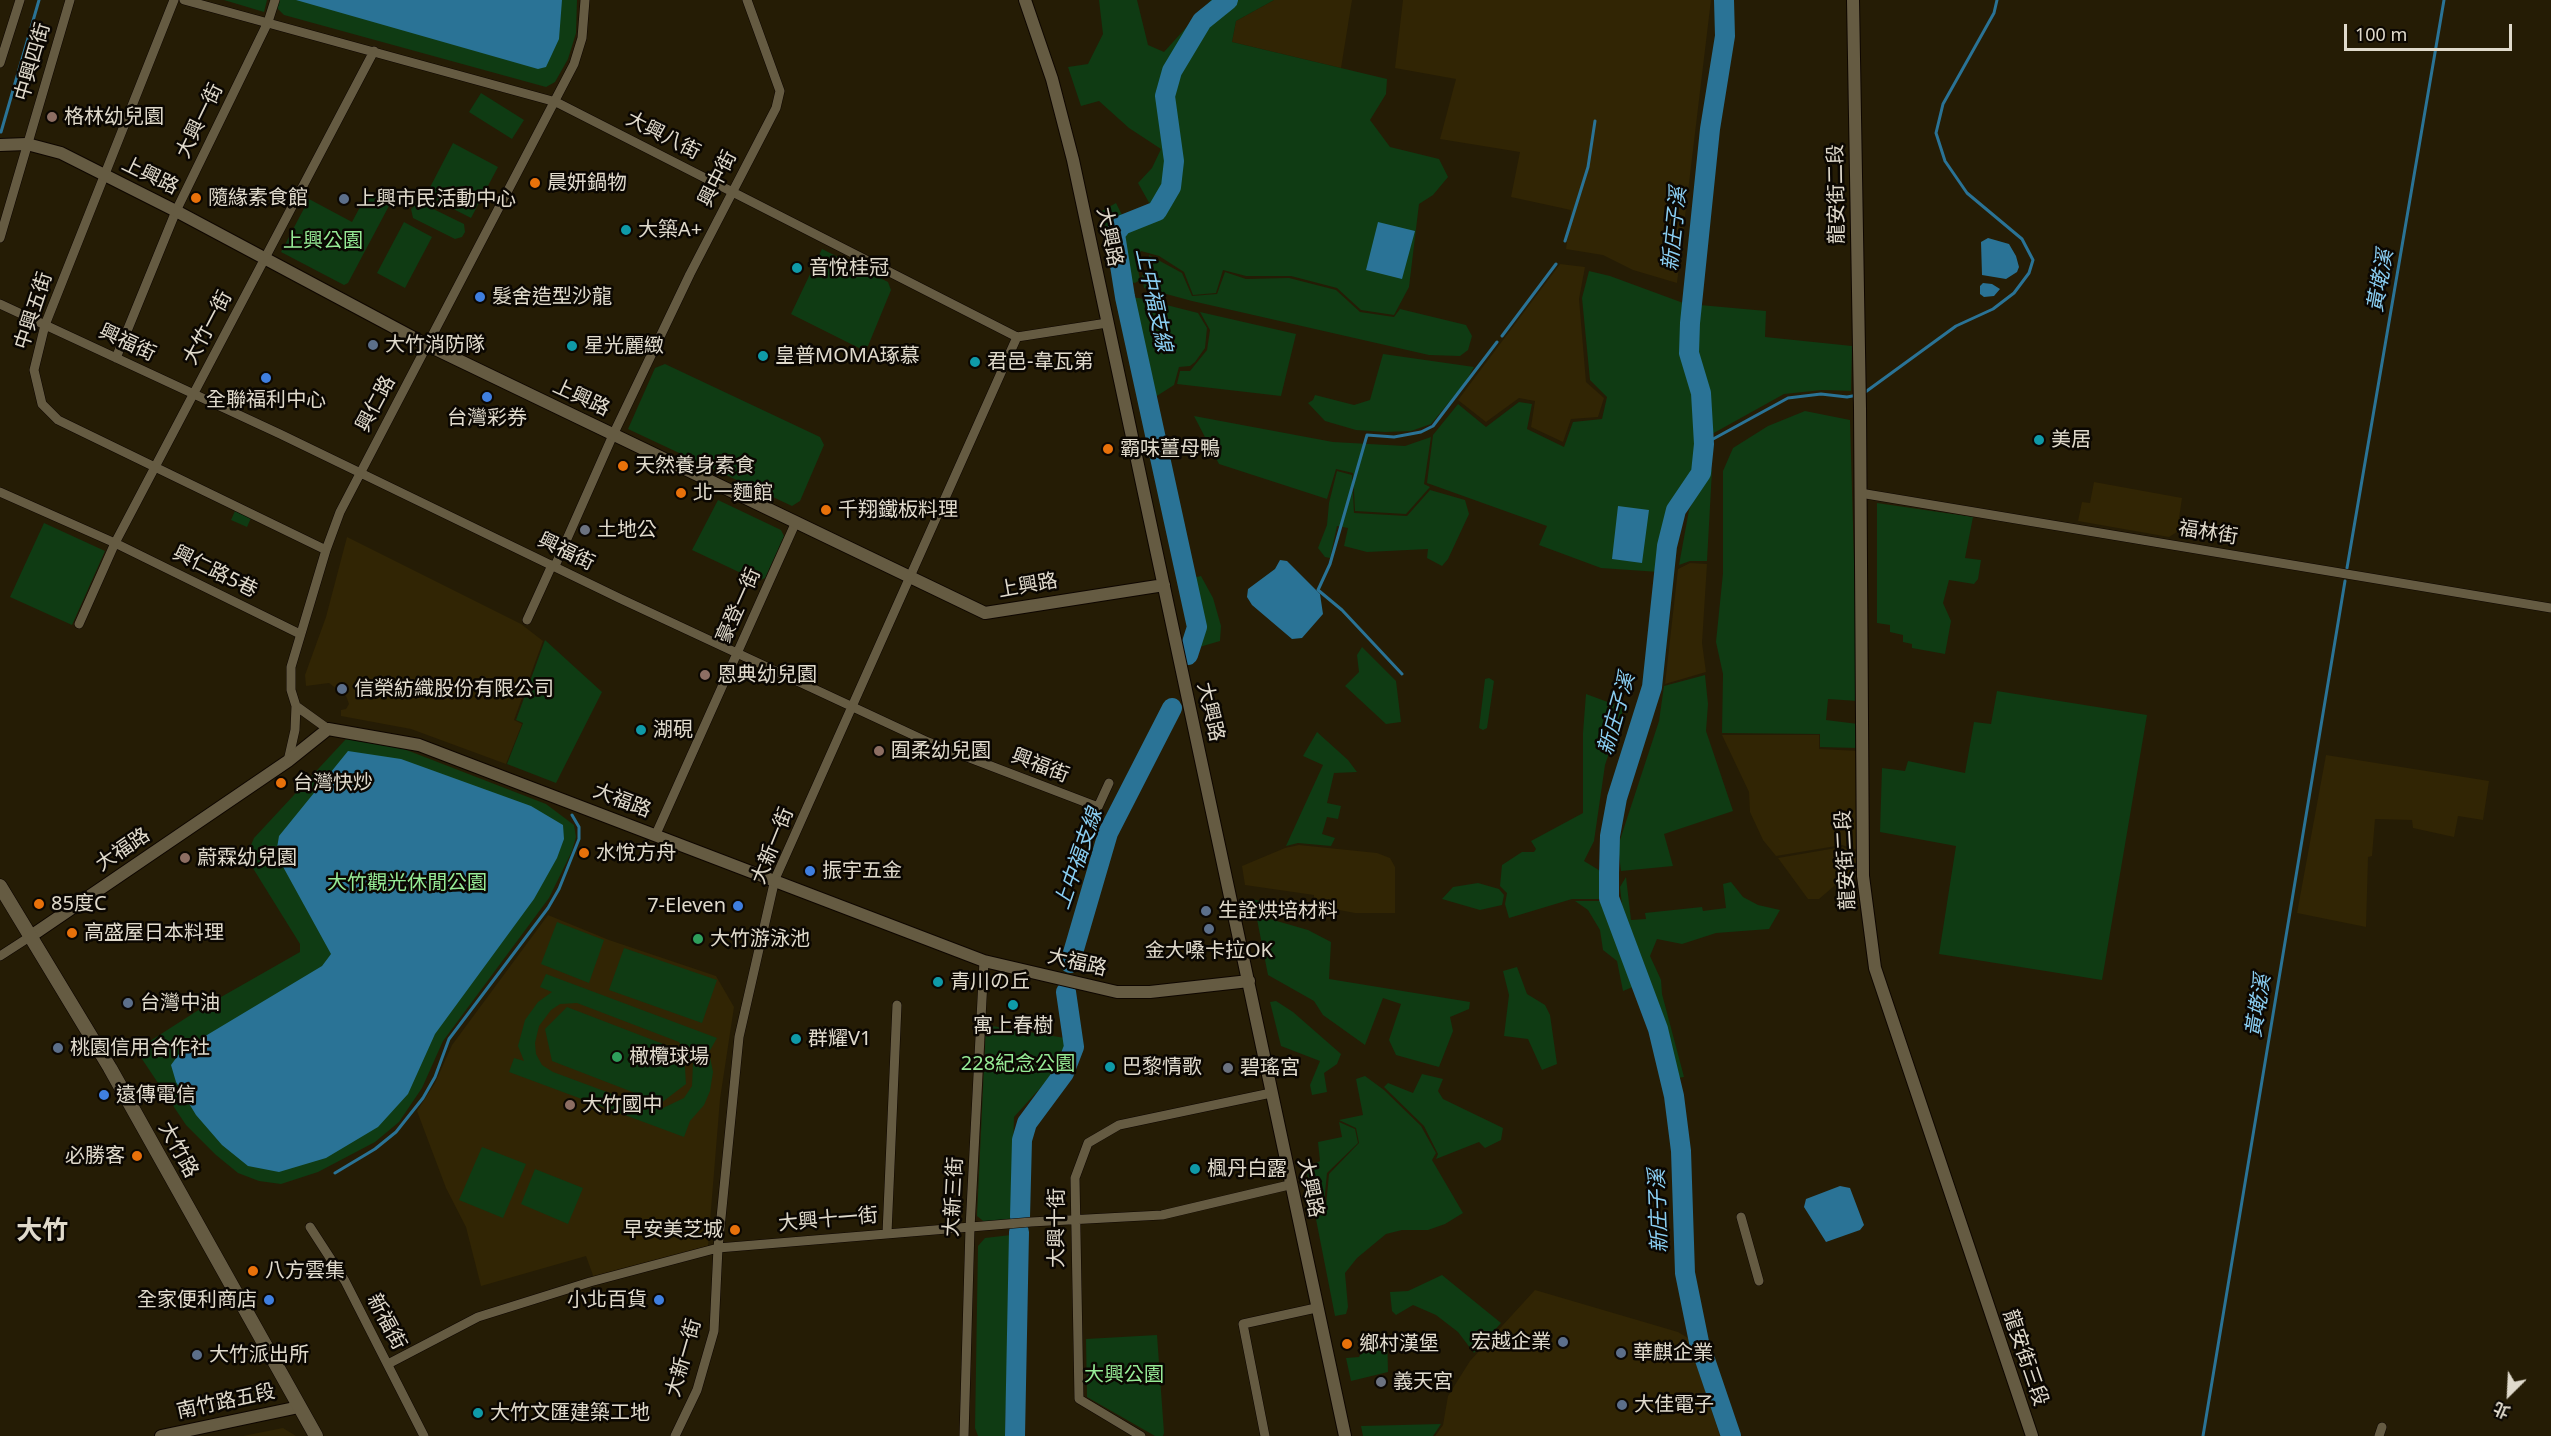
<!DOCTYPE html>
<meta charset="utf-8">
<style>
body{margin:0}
#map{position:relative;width:2551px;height:1436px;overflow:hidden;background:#251c05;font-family:"Noto Sans","Noto Sans TC",sans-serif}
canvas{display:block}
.north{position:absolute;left:2479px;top:1364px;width:60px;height:60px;-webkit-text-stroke:4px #0b0702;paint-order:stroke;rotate:204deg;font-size:16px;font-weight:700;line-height:24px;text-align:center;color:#e0dacc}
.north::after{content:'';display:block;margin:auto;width:21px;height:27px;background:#e0dacc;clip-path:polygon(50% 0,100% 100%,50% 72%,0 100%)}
.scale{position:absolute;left:2344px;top:24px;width:168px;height:27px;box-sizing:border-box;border:3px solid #e0dacc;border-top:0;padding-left:8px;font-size:18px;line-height:21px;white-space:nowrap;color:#e0dacc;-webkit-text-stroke:4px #0b0702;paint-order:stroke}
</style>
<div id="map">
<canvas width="2551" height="1436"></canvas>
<div class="north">北</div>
<div class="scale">100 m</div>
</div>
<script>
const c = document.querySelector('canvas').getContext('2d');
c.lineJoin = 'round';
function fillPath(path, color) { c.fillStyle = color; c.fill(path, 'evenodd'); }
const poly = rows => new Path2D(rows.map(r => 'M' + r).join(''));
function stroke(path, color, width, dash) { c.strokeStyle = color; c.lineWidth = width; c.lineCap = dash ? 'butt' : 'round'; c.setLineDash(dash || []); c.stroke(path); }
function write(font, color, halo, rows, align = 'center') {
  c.font = font + ' "Noto Sans","Noto Sans TC","Noto Sans JP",sans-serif'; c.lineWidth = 5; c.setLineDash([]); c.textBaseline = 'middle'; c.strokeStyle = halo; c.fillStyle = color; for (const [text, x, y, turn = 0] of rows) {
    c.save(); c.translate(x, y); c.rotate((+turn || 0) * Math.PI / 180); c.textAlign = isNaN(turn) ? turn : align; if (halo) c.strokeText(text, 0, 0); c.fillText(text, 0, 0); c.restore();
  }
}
fillPath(poly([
 [1274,0,1352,0,1341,68,1232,42,1236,21],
 [1403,0,1711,0,1677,283,1633,270,1603,255,1566,249,1571,210,1511,197,1520,152,1440,139,1456,79,1395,68],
 [1560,264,1585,267,1579,299,1586,382,1604,398,1598,417,1571,419,1563,442,1531,427,1535,401,1519,398,1486,422,1458,400],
 [2094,482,2182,498,2177,532,2169,537,2078,521,2082,502,2090,503],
 [347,537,521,624,543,641,514,720,522,724,506,764,411,729,341,716,341,710,346,709,349,704,346,696,329,683,306,686,305,675,326,617],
 [1690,563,1707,564,1702,643,1706,672,1665,684,1678,569],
 [1722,735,1819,735,1819,749,1859,751,1860,851,1842,845,1776,856,1763,840,1750,812,1749,792],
 [2326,755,2489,781,2483,820,2458,816,2454,837,2413,828,2412,820,2375,819,2372,856,2368,857,2366,927,2297,913],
 [1299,845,1377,853,1390,858,1395,867,1395,913,1355,913,1313,905,1314,895,1245,885,1242,866,1285,848],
 [1842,847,1860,853,1859,874,1847,875,1819,899,1808,899,1778,858],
 [548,915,609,940,716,976,734,1007,720,1099,708,1246,594,1278,586,1256,481,1286,466,1227,446,1188,417,1111,435,1083,452,1045],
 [1535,1290,1678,1332,1688,1338,1720,1436,1435,1436,1443,1425,1448,1396,1470,1361],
 [283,1428,296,1436,243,1436]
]), '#312504');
fillPath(poly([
 [224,0,267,0,264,12],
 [278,0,577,0,576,33,568,59,555,82,546,87,284,15,276,7],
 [1099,0,1137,0,1148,45,1164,52,1211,0,1274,0,1236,21,1232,42,1387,79,1386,94,1370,120,1390,147,1439,159,1448,177,1433,195,1419,204,1409,287,1394,315,1361,310,1337,288,1291,276,1246,276,1223,270,1216,293,1193,295,1184,272,1159,256,1141,251,1136,258,1140,280,1135,283,1118,279,1102,211,1116,203,1128,227,1156,215,1138,183,1152,168,1161,149,1129,128,1099,101,1081,106,1068,67,1088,64,1103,34],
 [481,93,524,120,512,139,469,112],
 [453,143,498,167,471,218,426,195],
 [368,192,390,204,348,283,344,285,281,252,309,199,352,222],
 [419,202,464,224,465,232,462,237,455,239,413,218,411,209],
 [404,222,432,237,405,288,377,273],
 [822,249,888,282,891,290,868,346,861,349,791,314],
 [1149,255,1182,273,1192,296,1217,294,1225,272,1246,279,1289,278,1336,290,1360,312,1394,317,1400,309,1466,325,1472,336,1468,350,1460,356,1429,355,1192,301,1144,288,1142,275,1150,273],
 [1589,271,1610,276,1686,304,1681,354,1695,396,1697,445,1693,468,1669,510,1660,550,1659,572,1601,568,1539,545,1547,526,1427,483,1433,435,1458,404,1486,427,1519,402,1532,404,1527,429,1564,447,1573,422,1602,419,1607,397,1590,380,1582,298],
 [1130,298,1139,298,1198,313,1207,328,1205,348,1195,362,1190,366,1179,367,1174,385,1152,399],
 [1700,305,1766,311,1765,337,1852,346,1851,391,1822,390,1784,394,1712,434,1710,391,1696,350],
 [1200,312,1296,334,1281,396,1177,384,1180,371,1190,371,1207,350,1210,330],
 [1383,354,1474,367,1465,383,1431,424,1411,431,1385,432,1356,430,1325,421,1308,403,1313,400,1315,395,1354,405,1370,400],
 [665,364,820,437,824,445,800,501,792,506,628,429,655,368],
 [1805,411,1850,420,1858,701,1828,699,1826,720,1858,724,1858,748,1820,747,1820,734,1722,733,1723,674,1716,642,1723,573,1723,471,1733,448,1768,426],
 [1194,416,1333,442,1405,446,1431,437,1424,484,1430,487,1406,514,1355,511,1353,473,1336,469,1327,499,1219,464],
 [1709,468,1712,470,1707,561,1690,561,1679,565,1689,510],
 [1337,471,1352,475,1354,513,1407,516,1430,490,1465,500,1469,514,1448,559,1442,566,1427,558,1428,549,1367,552,1344,546,1348,528,1337,526,1330,558,1325,557,1318,548,1327,525,1329,503],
 [718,500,781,530,784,536,765,578,758,581,692,550],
 [1877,503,1973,517,1965,558,1981,560,1978,579,1974,584,1949,580,1943,603,1951,621,1945,654,1912,648,1912,644,1903,642,1903,635,1890,632,1890,625,1877,623],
 [235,511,251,518,247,527,231,520],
 [44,523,105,551,72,625,10,597],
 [1201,576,1213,598,1221,626,1220,641,1196,648,1184,580],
 [545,640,602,692,556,783,507,764,523,723,516,720],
 [1362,647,1396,681,1401,722,1386,724,1345,686,1359,672,1357,655],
 [1705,675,1708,704,1706,731,1733,811,1664,834,1673,866,1621,871,1618,846,1659,721,1664,686],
 [1489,678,1494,681,1487,728,1483,730,1479,728,1485,679],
 [1997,691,2147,715,2102,980,1939,954,1956,846,1880,832,1882,768,1905,771,1908,761,1965,773,1974,722,1991,724],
 [1586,694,1624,708,1605,765,1594,841,1584,861,1602,872,1600,899,1572,899,1509,918,1505,904,1507,893,1500,886,1502,865,1522,852,1534,852,1536,849,1531,841,1583,813,1583,733],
 [1317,732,1348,760,1357,772,1334,773,1327,803,1341,806,1338,819,1327,817,1322,834,1335,838,1331,846,1298,843,1286,846,1323,765,1303,756],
 [346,739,404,749,546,804,574,825,576,837,572,851,549,898,443,1041,422,1088,399,1122,375,1142,318,1172,281,1184,259,1181,238,1173,216,1155,186,1125,136,1050,200,1009,300,952,300,944,246,857,254,838],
 [1626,877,1631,920,1646,919,1645,913,1702,907,1703,911,1726,908,1723,884,1731,882,1743,897,1758,905,1780,910,1769,929,1716,933,1682,944,1657,939,1650,956,1661,980,1662,994,1684,1077,1678,1078,1654,999,1624,923,1620,887],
 [1478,883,1499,889,1504,895,1502,905,1480,910,1442,899,1453,887],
 [1253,899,1262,902,1263,917,1308,930,1331,942,1329,979,1470,1002,1469,1009,1450,1017,1453,1031,1439,1067,1396,1055,1389,1040,1401,1004,1383,998,1365,1045,1323,1015,1314,1001,1268,975],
 [1575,901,1604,901,1635,986,1623,991,1617,961,1603,950,1600,930,1588,910],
 [557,922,604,940,589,983,541,964],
 [624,948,717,980,702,1023,609,990],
 [1517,967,1527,994,1545,1005,1550,1015,1557,1064,1542,1070,1528,1039,1504,1036,1509,995,1503,971],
 [546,974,717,1038,709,1052,713,1072,710,1091,704,1105,690,1121,684,1137,509,1072,514,1058,524,1061,518,1046,525,1020,538,1002,552,992,540,987],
 [577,1003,679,1042,693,1063,692,1086,684,1098,663,1108,650,1108,553,1072,542,1065,536,1054,535,1043,539,1026,551,1010,560,1004],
 [1276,1001,1293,1012,1341,1054,1337,1064,1324,1073,1327,1092,1312,1095,1310,1085,1320,1061,1281,1046,1270,1002],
 [567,1007,684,1052,686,1084,661,1103,552,1061,545,1029],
 [986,1025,1065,1038,1066,1051,1060,1066,1014,1117,1011,1221,987,1224,977,1216],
 [1422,1074,1443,1079,1438,1091,1443,1099,1503,1128,1501,1140,1485,1148,1479,1142,1436,1159,1438,1154,1424,1126,1384,1087,1388,1083,1413,1093],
 [1365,1076,1384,1090,1421,1126,1436,1153,1432,1160,1463,1213,1445,1224,1428,1230,1402,1230,1386,1234,1357,1258,1345,1273,1348,1307,1346,1314,1335,1316,1314,1209,1326,1206,1329,1174,1359,1143,1356,1128,1339,1120,1363,1115,1356,1079],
 [1339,1122,1355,1129,1358,1143,1327,1173,1324,1204,1314,1206,1306,1168,1320,1161,1318,1142,1342,1137],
 [482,1147,526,1164,503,1218,459,1200],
 [535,1169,583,1188,568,1224,521,1204],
 [1011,1235,1005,1436,978,1436,975,1428,978,1246,985,1238],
 [1442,1275,1501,1323,1474,1353,1458,1332,1436,1315,1413,1305,1396,1315,1392,1311,1390,1292,1408,1291],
 [1387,1334,1388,1372,1351,1381,1346,1358,1359,1357,1367,1338],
 [1157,1335,1164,1433,1163,1436,1155,1436,1087,1397,1086,1339],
 [1441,1424,1433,1436,1363,1436,1361,1426]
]), '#0f3b13');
fillPath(poly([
 [296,0,562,0,559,39,546,67,538,69],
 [1378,222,1415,231,1402,279,1366,270],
 [1988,238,2009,244,2016,256,2019,267,2017,272,2006,279,1982,275,1981,242],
 [1983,283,1992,284,2000,289,1994,296,1984,297,1980,294,1980,286],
 [1618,506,1649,510,1642,563,1612,559],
 [1280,560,1287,561,1320,594,1323,614,1302,638,1292,639,1252,605,1247,597,1248,589,1275,569],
 [348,751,401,759,531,806,563,825,564,839,557,858,534,899,435,1034,408,1094,378,1127,326,1158,279,1172,248,1166,222,1145,196,1115,176,1082,171,1065,182,1050,322,966,331,954,276,854,279,836],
 [1840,1186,1850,1188,1864,1225,1860,1230,1826,1242,1804,1207,1806,1199]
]), '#2a7396');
stroke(poly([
 [1,132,39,0],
 [1565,241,1588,167,1595,121],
 [1502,336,1556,264],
 [1864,393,1956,326,1993,309,2014,293,2029,273,2033,260,2022,239,1967,193,1945,161,1936,133,1943,104,1994,13,1997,0],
 [1704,444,1788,398,1821,394,1847,397,1858,395],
 [2347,568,2444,0],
 [1402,674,1342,610,1318,590,1330,564,1367,435,1394,437,1421,432,1433,426,1497,342],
 [335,1173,375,1149,396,1132,423,1098,435,1077,449,1039,548,908,559,889,579,839,579,827,572,815],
 [2203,1436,2345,581]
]), '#2a7396', 3);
stroke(poly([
 [1724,0,1725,36,1710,129,1690,323,1689,353,1701,393,1704,444,1701,473,1676,510,1667,546,1652,687,1617,798,1610,836,1609,873,1609,898,1658,1029,1674,1096,1681,1151,1685,1273,1699,1342,1731,1436],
 [1188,655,1197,627,1125,297,1115,234,1122,225,1157,211,1171,187,1174,161,1165,96,1172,71,1202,21,1228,0],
 [1070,963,1108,833,1172,708],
 [1020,1217,1022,1140,1027,1123,1064,1073,1074,1047,1066,992],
 [1015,1436,1019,1232]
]), '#2a7396', 20);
const minor = poly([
 [174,0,45,325,34,370,42,404,58,420,326,550],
 [184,0,556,102,1017,337,1107,323],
 [0,63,20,0],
 [0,238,70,0],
 [0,304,280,434,621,599,928,742,1098,807,1109,783],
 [116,358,176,211,268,22,275,0],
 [0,492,115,543,300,634],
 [1860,493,2551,608],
 [555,566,613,435,690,274,776,108,780,91,747,0],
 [527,620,552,565],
 [79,624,115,543,374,51],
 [328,729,296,706,291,690,291,667,326,550,340,512,574,64,582,38,585,0],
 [288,761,295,730,296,706],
 [656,834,795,524],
 [0,956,31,936],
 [1741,1217,1759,1281],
 [310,1227,345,1281,424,1436],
 [887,1233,897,1005],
 [388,1364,478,1317,590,1282,718,1248,1031,1222,1162,1215,1289,1185],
 [675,1436,697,1390,714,1331,718,1248,739,1037,775,879,1017,337],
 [964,1436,970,1228,984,961],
 [1141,1436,1079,1399,1075,1178,1088,1143,1119,1125,1271,1093],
 [1265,1436,1243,1324,1316,1308],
 [2379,1436,2382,1427]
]);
const tertiary = poly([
 [1025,0,1052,79,1073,160,1345,1436],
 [1853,0,1860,408,1863,876,1875,968,2032,1436],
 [0,145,27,144,61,153,176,211,427,345,985,613,1164,585],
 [31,936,288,761,328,729,419,745,984,961,1117,992,1150,992,1249,981],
 [161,1436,299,1407]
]);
const secondary = poly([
 [0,886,110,1068,316,1436]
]);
stroke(minor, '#0e0600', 10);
stroke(tertiary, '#0e0600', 14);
stroke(secondary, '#0e0600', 15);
stroke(minor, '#655b42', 9);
stroke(tertiary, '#655b42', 12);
stroke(secondary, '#655b42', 14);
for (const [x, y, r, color] of [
 [52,117,6,"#8d6e63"],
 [535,183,6,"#e8710a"],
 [196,198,6,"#e8710a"],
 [344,199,6,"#5c6f8a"],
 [626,230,6,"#0f9aa8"],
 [797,268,6,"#0f9aa8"],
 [480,297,6,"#3f7fe0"],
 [373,345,6,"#5c6f8a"],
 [572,346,6,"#0f9aa8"],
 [763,356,6,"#0f9aa8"],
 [975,362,6,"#0f9aa8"],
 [266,378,6,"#3f7fe0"],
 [487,397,6,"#3f7fe0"],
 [2039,440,6,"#0f9aa8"],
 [1108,449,6,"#e8710a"],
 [623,466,6,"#e8710a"],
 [681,493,6,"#e8710a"],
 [826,510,6,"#e8710a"],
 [585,530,6,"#6b7280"],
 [705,675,6,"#8d6e63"],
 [342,689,6,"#5c6f8a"],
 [641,730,6,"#0f9aa8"],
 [879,751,6,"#8d6e63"],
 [281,783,6,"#e8710a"],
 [584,853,6,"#e8710a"],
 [185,858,6,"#8d6e63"],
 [810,871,6,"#3f7fe0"],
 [39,904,6,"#e8710a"],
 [738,906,6,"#3f7fe0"],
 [1206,911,6,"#5c6f8a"],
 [1209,929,6,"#5c6f8a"],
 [72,933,6,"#e8710a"],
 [698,939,6,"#2e9e5b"],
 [938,982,6,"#0f9aa8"],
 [128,1003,6,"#5c6f8a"],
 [1013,1005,6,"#0f9aa8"],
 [796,1039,6,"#0f9aa8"],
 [58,1048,6,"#5c6f8a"],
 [617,1057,6,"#2e9e5b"],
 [1110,1067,6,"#0f9aa8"],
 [1228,1068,6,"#6b7280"],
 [104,1095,6,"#3f7fe0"],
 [570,1105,6,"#8d6e63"],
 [137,1156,6,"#e8710a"],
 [1195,1169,6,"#0f9aa8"],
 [735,1230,6,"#e8710a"],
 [253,1271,6,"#e8710a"],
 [269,1300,6,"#3f7fe0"],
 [659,1300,6,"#3f7fe0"],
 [1563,1342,6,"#5c6f8a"],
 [1347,1344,6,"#e8710a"],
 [1621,1353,6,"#5c6f8a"],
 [197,1355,6,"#5c6f8a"],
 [1381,1382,6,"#6b7280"],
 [1622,1405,6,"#5c6f8a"],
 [478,1413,6,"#0f9aa8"]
]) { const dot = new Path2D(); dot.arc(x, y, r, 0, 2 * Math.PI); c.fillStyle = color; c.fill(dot); stroke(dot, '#0b0702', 2); }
write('20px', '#e0dacc', '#0b0702', [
 ["中興四街",33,62,-74],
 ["大興一街",200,121,-64],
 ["大興八街",663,136,27],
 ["上興路",150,176,26],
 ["興中街",718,179,-63],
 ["龍安街二段",1837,194,-91],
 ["大興路",1109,237,78],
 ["中興五街",34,311,-72],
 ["大竹一街",208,328,-62],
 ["興福街",127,343,25],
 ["上興路",581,398,25],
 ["興仁路",376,404,-62],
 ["福林街",2208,533,9],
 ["興福街",566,552,26],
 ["興仁路5巷",215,572,26],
 ["上興路",1028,586,-10],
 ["豪登一街",739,606,-66],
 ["大興路",1210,712,77],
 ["興福街",1040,766,21],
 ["大福路",622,801,21],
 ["大新一街",773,846,-68],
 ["大福路",123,850,-34],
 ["龍安街二段",1846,860,-93],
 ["大福路",1077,963,13],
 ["大竹路",178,1150,61],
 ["大興路",1310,1188,78],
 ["大新三街",954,1197,-87],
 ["大興十一街",828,1220,-5],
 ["大興十街",1057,1228,-90],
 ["新福街",386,1322,62],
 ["大新一街",684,1358,-74],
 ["龍安街三段",2025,1358,71],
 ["南竹路五段",226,1402,-12]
]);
write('20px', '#e0dacc', '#0b0702', [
 ["格林幼兒園",64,117],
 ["晨妍鍋物",547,183],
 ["隨緣素食館",208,198],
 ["上興市民活動中心",356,199],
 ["大築A+",638,230],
 ["音悅桂冠",809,268],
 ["髮舍造型沙龍",492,297],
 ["大竹消防隊",385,345],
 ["星光麗緻",584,346],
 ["皇普MOMA琢慕",775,356],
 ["君邑-韋瓦第",987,362],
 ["全聯福利中心",266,400,"center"],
 ["台灣彩券",487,418,"center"],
 ["美居",2051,440],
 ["霸味薑母鴨",1120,449],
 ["天然養身素食",635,466],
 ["北一麵館",693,493],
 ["千翔鐵板料理",838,510],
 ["土地公",597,530],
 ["恩典幼兒園",717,675],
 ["信榮紡織股份有限公司",354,689],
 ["湖硯",653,730],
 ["囿柔幼兒園",891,751],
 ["台灣快炒",293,783],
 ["水悅方舟",596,853],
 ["蔚霖幼兒園",197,858],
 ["振宇五金",822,871],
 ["85度C",51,904],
 ["7-Eleven",726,906,"right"],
 ["生詮烘培材料",1218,911],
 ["高盛屋日本料理",84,933],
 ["大竹游泳池",710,939],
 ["金大嗓卡拉OK",1209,951,"center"],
 ["青川の丘",950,982],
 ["台灣中油",140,1003],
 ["寓上春樹",1013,1026,"center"],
 ["群耀V1",808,1039],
 ["桃園信用合作社",70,1048],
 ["橄欖球場",629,1057],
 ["巴黎情歌",1122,1067],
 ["碧瑤宮",1240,1068],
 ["遠傳電信",116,1095],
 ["大竹國中",582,1105],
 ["必勝客",125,1156,"right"],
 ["楓丹白露",1207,1169],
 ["早安美芝城",723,1230,"right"],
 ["八方雲集",265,1271],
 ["全家便利商店",257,1300,"right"],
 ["小北百貨",647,1300,"right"],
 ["宏越企業",1551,1342,"right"],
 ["鄉村漢堡",1359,1344],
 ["華麒企業",1633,1353],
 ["大竹派出所",209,1355],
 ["義天宮",1393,1382],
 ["大佳電子",1634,1405],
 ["大竹文匯建築工地",490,1413]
], 'left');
write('20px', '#96eb96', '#0b0702', [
 ["上興公園",323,241],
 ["大竹觀光休閒公園",407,883],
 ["228紀念公園",1018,1064],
 ["大興公園",1124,1375]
]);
write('italic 21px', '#8acef2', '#0b0702', [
 ["新庄子溪",1675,229,-84],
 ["黃墘溪",2381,281,-80],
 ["上中福支線",1153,300,78],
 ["新庄子溪",1617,714,-74],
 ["上中福支線",1079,859,-71],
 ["黃墘溪",2259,1006,-81],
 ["新庄子溪",1659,1211,-92]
]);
write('bold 26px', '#e0dacc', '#0b0702', [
 ["大竹",42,1232]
]);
</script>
